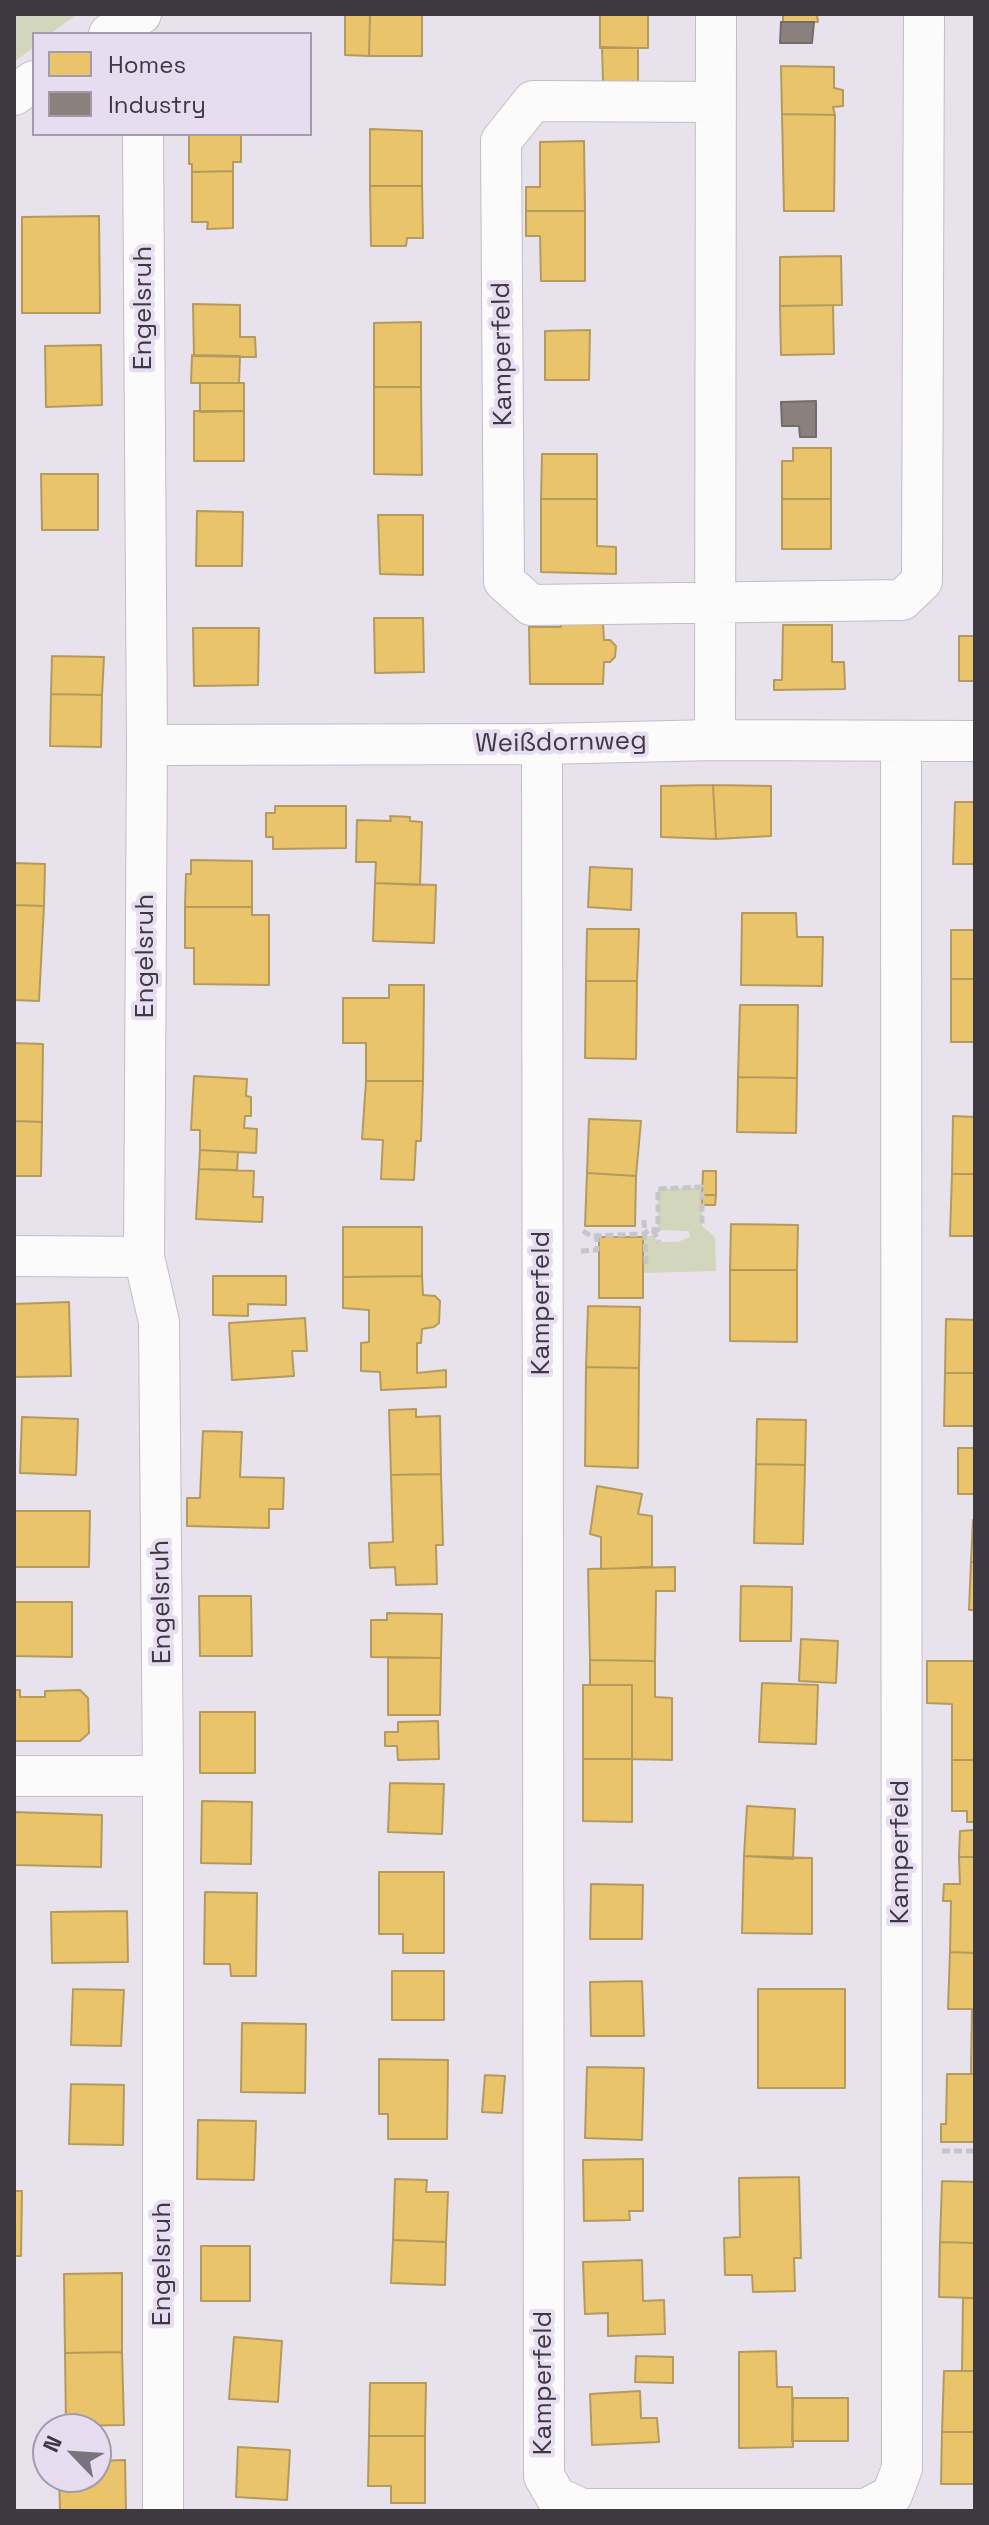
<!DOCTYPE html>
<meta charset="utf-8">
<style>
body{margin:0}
#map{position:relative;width:989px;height:2525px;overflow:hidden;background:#e7e2ec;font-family:"Space Grotesk",sans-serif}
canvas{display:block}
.frame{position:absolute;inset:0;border:16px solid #3d3941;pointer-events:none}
.legend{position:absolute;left:32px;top:32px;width:280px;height:104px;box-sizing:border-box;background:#e7ddf1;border:2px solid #a39bab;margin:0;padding:10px 14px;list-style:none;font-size:24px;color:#3d3941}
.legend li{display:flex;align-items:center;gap:16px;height:40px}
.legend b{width:40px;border:2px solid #a39bab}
.north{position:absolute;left:32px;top:2413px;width:80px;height:80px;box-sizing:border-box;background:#e7ddf1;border:2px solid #a39bab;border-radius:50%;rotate:295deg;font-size:22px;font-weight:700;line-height:32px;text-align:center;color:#3d3941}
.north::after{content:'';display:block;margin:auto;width:28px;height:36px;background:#78747d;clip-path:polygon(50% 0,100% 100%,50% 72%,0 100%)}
</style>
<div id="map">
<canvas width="989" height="2525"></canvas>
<div class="frame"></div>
<ul class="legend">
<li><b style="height:22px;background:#e9c46a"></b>Homes</li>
<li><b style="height:22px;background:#8a817c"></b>Industry</li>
</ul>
<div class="north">N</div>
</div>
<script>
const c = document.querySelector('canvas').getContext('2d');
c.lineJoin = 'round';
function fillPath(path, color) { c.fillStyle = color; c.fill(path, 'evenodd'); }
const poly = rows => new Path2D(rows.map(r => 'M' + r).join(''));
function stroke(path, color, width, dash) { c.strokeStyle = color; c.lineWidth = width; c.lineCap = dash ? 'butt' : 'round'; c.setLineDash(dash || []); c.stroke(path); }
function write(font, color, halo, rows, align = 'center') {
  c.font = font + ' "Space Grotesk",sans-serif'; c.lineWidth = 8; c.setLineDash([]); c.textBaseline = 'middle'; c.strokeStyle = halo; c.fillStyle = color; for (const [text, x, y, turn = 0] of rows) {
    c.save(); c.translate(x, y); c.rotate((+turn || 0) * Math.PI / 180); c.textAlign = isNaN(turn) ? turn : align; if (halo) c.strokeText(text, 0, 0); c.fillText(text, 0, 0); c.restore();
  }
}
fillPath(poly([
 [14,14,77,14,50,34,34,34,34,47,14,62],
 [702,1187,702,1226,715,1237,716,1271,643,1273,643,1237,655,1235,655,1239,662,1242,678,1242,690,1237,689,1231,658,1230,658,1189]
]), '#d2d6bd');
const homes = poly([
 [345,14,370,14,369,56,345,55,345,14],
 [370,14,422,14,422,56,369,56,370,14],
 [600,14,648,14,648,48,600,48,600,14],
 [783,14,817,14,818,22,783,22,783,14],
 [602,47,638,48,638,83,603,83,602,47],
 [781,66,834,67,834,88,843,90,843,106,833,107,835,115,782,114,781,66],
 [782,114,835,115,834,211,784,211,782,114],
 [370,129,422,131,422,186,370,186,370,129],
 [189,134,241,134,241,162,233,162,233,171,192,172,192,164,189,164,189,134],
 [584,141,585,211,526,211,526,187,540,187,540,142,584,141],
 [233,171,233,228,207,229,208,222,192,222,192,172,233,171],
 [370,186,422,186,423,238,407,238,406,246,371,246,370,186],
 [526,211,585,211,585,281,541,281,540,236,526,236,526,211],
 [99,216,100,313,22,313,22,217,99,216],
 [841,256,842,305,780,306,780,257,841,256],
 [193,304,240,305,240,337,255,337,256,357,194,356,193,304],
 [833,305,834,354,781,355,780,306,833,305],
 [421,322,421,387,374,387,374,323,421,322],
 [590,330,589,380,545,380,545,331,590,330],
 [101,345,102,405,46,407,45,346,101,345],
 [192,355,240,356,239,383,191,383,192,355],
 [200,383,244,383,244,411,200,412,200,383],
 [374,387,421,387,422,475,374,474,374,387],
 [194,411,244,411,244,461,194,461,194,411],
 [793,448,831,448,831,499,782,499,782,461,793,461,793,448],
 [542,454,597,454,597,499,541,499,542,454],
 [41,474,98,474,98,530,42,530,41,474],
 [541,499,597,499,597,546,616,547,616,574,541,572,541,499],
 [782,499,831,499,831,549,782,549,782,499],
 [197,511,243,512,242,566,196,566,197,511],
 [378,515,423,515,423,575,380,574,378,515],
 [374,618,423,618,424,672,375,673,374,618],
 [561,623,603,624,604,640,610,640,616,646,615,657,610,662,604,662,603,684,530,684,529,627,561,627,561,623],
 [783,625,832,625,832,662,844,662,845,689,774,690,774,680,782,680,783,625],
 [193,628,259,628,258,685,194,686,193,628],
 [959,636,975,636,975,681,959,681,959,636],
 [52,656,104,657,102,695,51,694,52,656],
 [51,694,102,695,101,747,50,746,51,694],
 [713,785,771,786,771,836,716,839,713,785],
 [713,785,716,839,661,837,661,786,713,785],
 [955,802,975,802,975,864,953,864,955,802],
 [275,806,346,806,346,848,273,849,273,837,266,837,266,813,275,813,275,806],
 [390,816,410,817,410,821,422,822,420,885,375,883,376,862,356,862,357,820,391,821,390,816],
 [191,860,252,861,252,907,185,907,186,874,191,874,191,860],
 [14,863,45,864,44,906,14,905,14,863],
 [590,867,632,869,631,910,588,907,590,867],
 [375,883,436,885,434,943,373,941,375,883],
 [14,905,44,906,39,1001,14,1000,14,905],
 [185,907,252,907,252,915,269,915,269,985,194,984,194,948,185,948,185,907],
 [742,913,796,913,797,937,823,937,822,986,741,985,742,913],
 [587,929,639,929,637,981,586,981,587,929],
 [951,930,975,930,975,979,951,979,951,930],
 [951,979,975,979,975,1042,951,1042,951,979],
 [586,981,637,981,636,1059,585,1058,586,981],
 [389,985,424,985,423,1081,366,1081,366,1043,343,1043,343,998,389,998,389,985],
 [740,1005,798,1005,797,1078,738,1077,740,1005],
 [14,1043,43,1044,42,1122,14,1121,14,1043],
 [194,1076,247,1079,246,1096,251,1097,251,1116,245,1116,244,1128,257,1129,256,1153,200,1150,200,1130,191,1130,194,1076],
 [738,1077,797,1078,796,1133,737,1132,738,1077],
 [366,1081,423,1081,421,1141,416,1141,414,1180,381,1179,383,1140,362,1139,366,1081],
 [953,1116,975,1117,975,1174,952,1174,953,1116],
 [589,1119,641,1121,636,1176,587,1173,589,1119],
 [14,1121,42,1122,41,1176,14,1176,14,1121],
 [200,1150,238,1152,237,1170,199,1169,200,1150],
 [199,1169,254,1171,253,1197,263,1197,262,1222,196,1219,199,1169],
 [703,1171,716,1171,716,1195,702,1195,703,1171],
 [587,1173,636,1176,635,1226,585,1226,587,1173],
 [952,1174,975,1174,975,1236,950,1236,952,1174],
 [702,1195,716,1195,715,1205,702,1205,702,1195],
 [731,1224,798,1225,797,1270,730,1270,731,1224],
 [343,1227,422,1227,422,1276,343,1277,343,1227],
 [599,1237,643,1237,643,1298,599,1298,599,1237],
 [730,1270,797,1270,797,1342,730,1341,730,1270],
 [213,1276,286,1276,286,1305,248,1304,248,1316,213,1315,213,1276],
 [422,1276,423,1295,435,1296,440,1301,439,1323,434,1327,422,1329,421,1343,417,1343,417,1373,446,1370,446,1387,381,1390,380,1372,361,1371,361,1343,369,1342,369,1310,343,1308,343,1277,422,1276],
 [69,1302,71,1376,14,1377,14,1304,69,1302],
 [588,1306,640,1307,639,1368,586,1367,588,1306],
 [305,1318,307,1351,292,1351,294,1376,232,1380,229,1323,305,1318],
 [946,1319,975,1320,975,1373,945,1373,946,1319],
 [586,1367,639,1368,638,1468,585,1466,586,1367],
 [945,1373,975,1373,975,1426,944,1426,945,1373],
 [416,1409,416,1417,440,1416,441,1474,391,1475,389,1410,416,1409],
 [22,1417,78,1419,76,1475,20,1473,22,1417],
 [757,1419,806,1420,805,1465,756,1464,757,1419],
 [203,1431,242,1432,240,1477,284,1478,283,1509,269,1509,269,1528,187,1526,187,1498,200,1498,203,1431],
 [958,1448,975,1448,975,1494,958,1494,958,1448],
 [756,1464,805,1465,803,1544,754,1543,756,1464],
 [441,1474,443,1545,436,1545,437,1584,396,1585,395,1567,370,1568,369,1543,393,1542,391,1475,441,1474],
 [597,1486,642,1494,638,1514,652,1516,652,1567,601,1569,601,1537,590,1534,597,1486],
 [14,1511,90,1511,89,1567,14,1567,14,1511],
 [973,1520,975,1520,975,1562,971,1562,973,1520],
 [971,1562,975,1562,975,1610,969,1610,971,1562],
 [675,1567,675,1591,656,1591,655,1661,590,1660,588,1569,675,1567],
 [741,1586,792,1587,791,1641,740,1641,741,1586],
 [199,1596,251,1596,252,1656,200,1656,199,1596],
 [14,1602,72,1602,72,1657,14,1656,14,1602],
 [387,1613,442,1614,441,1658,371,1657,371,1620,387,1620,387,1613],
 [801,1639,838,1641,836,1683,799,1681,801,1639],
 [388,1657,441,1658,440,1715,388,1715,388,1657],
 [590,1660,655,1661,655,1697,672,1698,672,1760,632,1759,632,1685,590,1685,590,1660],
 [927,1661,975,1661,975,1760,952,1760,952,1704,927,1703,927,1661],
 [762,1683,818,1685,816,1744,759,1742,762,1683],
 [583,1685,632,1685,632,1759,583,1759,583,1685],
 [14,1690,20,1690,20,1697,45,1697,45,1691,80,1690,88,1698,89,1733,80,1741,14,1741,14,1690],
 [200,1712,255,1712,255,1773,200,1773,200,1712],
 [438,1721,439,1759,398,1760,397,1746,385,1746,385,1732,398,1732,398,1722,438,1721],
 [583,1759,632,1759,632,1822,583,1821,583,1759],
 [952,1760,975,1760,975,1822,967,1822,967,1811,952,1811,952,1760],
 [390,1783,444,1784,442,1834,388,1832,390,1783],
 [202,1801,252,1802,251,1864,201,1863,202,1801],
 [747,1806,795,1809,793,1859,744,1856,747,1806],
 [14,1812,102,1815,101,1867,14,1865,14,1812],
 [975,1830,975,1857,959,1857,960,1831,975,1830],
 [744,1856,812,1858,812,1934,742,1933,744,1856],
 [959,1857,975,1857,975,1953,950,1952,951,1901,943,1901,944,1884,960,1884,959,1857],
 [379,1872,444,1872,444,1953,403,1953,403,1934,379,1934,379,1872],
 [591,1884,643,1885,642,1939,590,1939,591,1884],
 [205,1892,257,1893,256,1976,231,1976,230,1964,204,1964,205,1892],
 [127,1911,128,1962,52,1963,51,1912,127,1911],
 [950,1952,975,1953,975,2009,948,2009,950,1952],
 [392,1971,444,1971,444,2020,392,2020,392,1971],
 [642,1981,644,2036,591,2036,590,1982,642,1981],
 [73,1989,124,1990,121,2046,71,2045,73,1989],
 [758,1989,845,1989,845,2088,758,2088,758,1989],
 [972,2009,975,2009,975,2074,971,2074,972,2009],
 [242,2023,306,2024,305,2093,241,2092,242,2023],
 [379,2059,448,2060,447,2139,388,2139,388,2114,379,2114,379,2059],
 [587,2067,644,2068,642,2140,585,2138,587,2067],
 [947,2074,975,2074,975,2142,941,2142,941,2124,946,2124,947,2074],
 [485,2075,505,2076,502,2113,482,2112,485,2075],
 [71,2084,124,2085,123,2145,69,2144,71,2084],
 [198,2120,256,2121,254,2180,197,2179,198,2120],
 [643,2159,643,2211,629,2211,630,2220,584,2221,583,2160,643,2159],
 [799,2177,801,2258,794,2258,795,2291,753,2292,752,2275,725,2275,724,2238,740,2237,739,2178,799,2177],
 [395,2179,427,2180,426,2192,448,2192,446,2242,393,2240,395,2179],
 [942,2181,975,2182,975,2243,940,2242,942,2181],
 [14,2191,22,2191,21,2256,14,2256,14,2191],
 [393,2240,446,2242,445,2285,391,2283,393,2240],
 [940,2242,975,2243,975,2298,939,2297,940,2242],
 [201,2246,250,2246,250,2301,201,2301,201,2246],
 [642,2260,643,2301,664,2300,665,2334,608,2336,608,2313,585,2314,583,2262,642,2260],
 [122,2273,122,2352,65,2353,64,2274,122,2273],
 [963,2298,975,2298,975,2371,962,2371,963,2298],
 [234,2337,282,2341,278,2402,229,2399,234,2337],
 [776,2351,777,2387,792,2387,793,2447,739,2448,739,2352,776,2351],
 [122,2352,124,2425,66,2426,65,2353,122,2352],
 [636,2356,673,2357,673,2383,635,2382,636,2356],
 [944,2371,975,2371,975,2432,942,2432,944,2371],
 [370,2383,426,2383,425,2436,369,2436,370,2383],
 [640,2391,641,2418,657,2418,659,2442,592,2445,590,2394,640,2391],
 [793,2398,848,2398,848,2441,792,2441,793,2398],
 [942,2432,975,2432,975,2484,941,2484,942,2432],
 [369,2436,425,2436,425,2503,391,2503,391,2486,368,2486,369,2436],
 [238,2447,290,2450,287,2500,236,2497,238,2447],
 [125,2460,126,2511,60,2511,59,2477,96,2477,96,2461,125,2460]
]);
fillPath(homes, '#e9c46a');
stroke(homes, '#b59a5e', 2);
const industry = poly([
 [781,22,814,22,812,43,780,43,781,22],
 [816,401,816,437,800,437,799,426,782,426,781,402,816,401]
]);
fillPath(industry, '#8a817c');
stroke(industry, '#736b6a', 2);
const street = poly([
 [109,34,141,14],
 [14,95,34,81],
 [716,102,533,101,501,141,504,581,531,605,902,600,922,581,924,14],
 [143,134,147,745,144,1257,159,1322,163,1776,163,2511],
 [715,740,716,14],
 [542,744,544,2476,556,2497,582,2509,866,2509,892,2495,902,2468,901,741],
 [147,745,542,744,715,740,975,741],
 [14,1256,144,1257],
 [14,1776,163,1776]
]);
stroke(street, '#c2bec6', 42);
stroke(poly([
 [644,1220,646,1262,650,1265],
 [653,1230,659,1242],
 [583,1231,591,1236,644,1234,650,1229,658,1230,658,1189,702,1187,702,1226],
 [581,1251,597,1250,597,1234],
 [942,2151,975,2151]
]), '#c6c5c8', 5, [8, 4]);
stroke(street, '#fbfbfc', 40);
write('26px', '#3d3941', '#e7ddf1', [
 ["Engelsruh",144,308,-90],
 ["Kamperfeld",503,354,-91],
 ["Weißdornweg",561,743,-1],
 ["Engelsruh",146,956,-90],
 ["Kamperfeld",542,1303,-90],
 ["Engelsruh",162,1602,-91],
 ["Kamperfeld",901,1852,-90],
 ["Engelsruh",163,2264,-90],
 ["Kamperfeld",544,2383,-90]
]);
</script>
